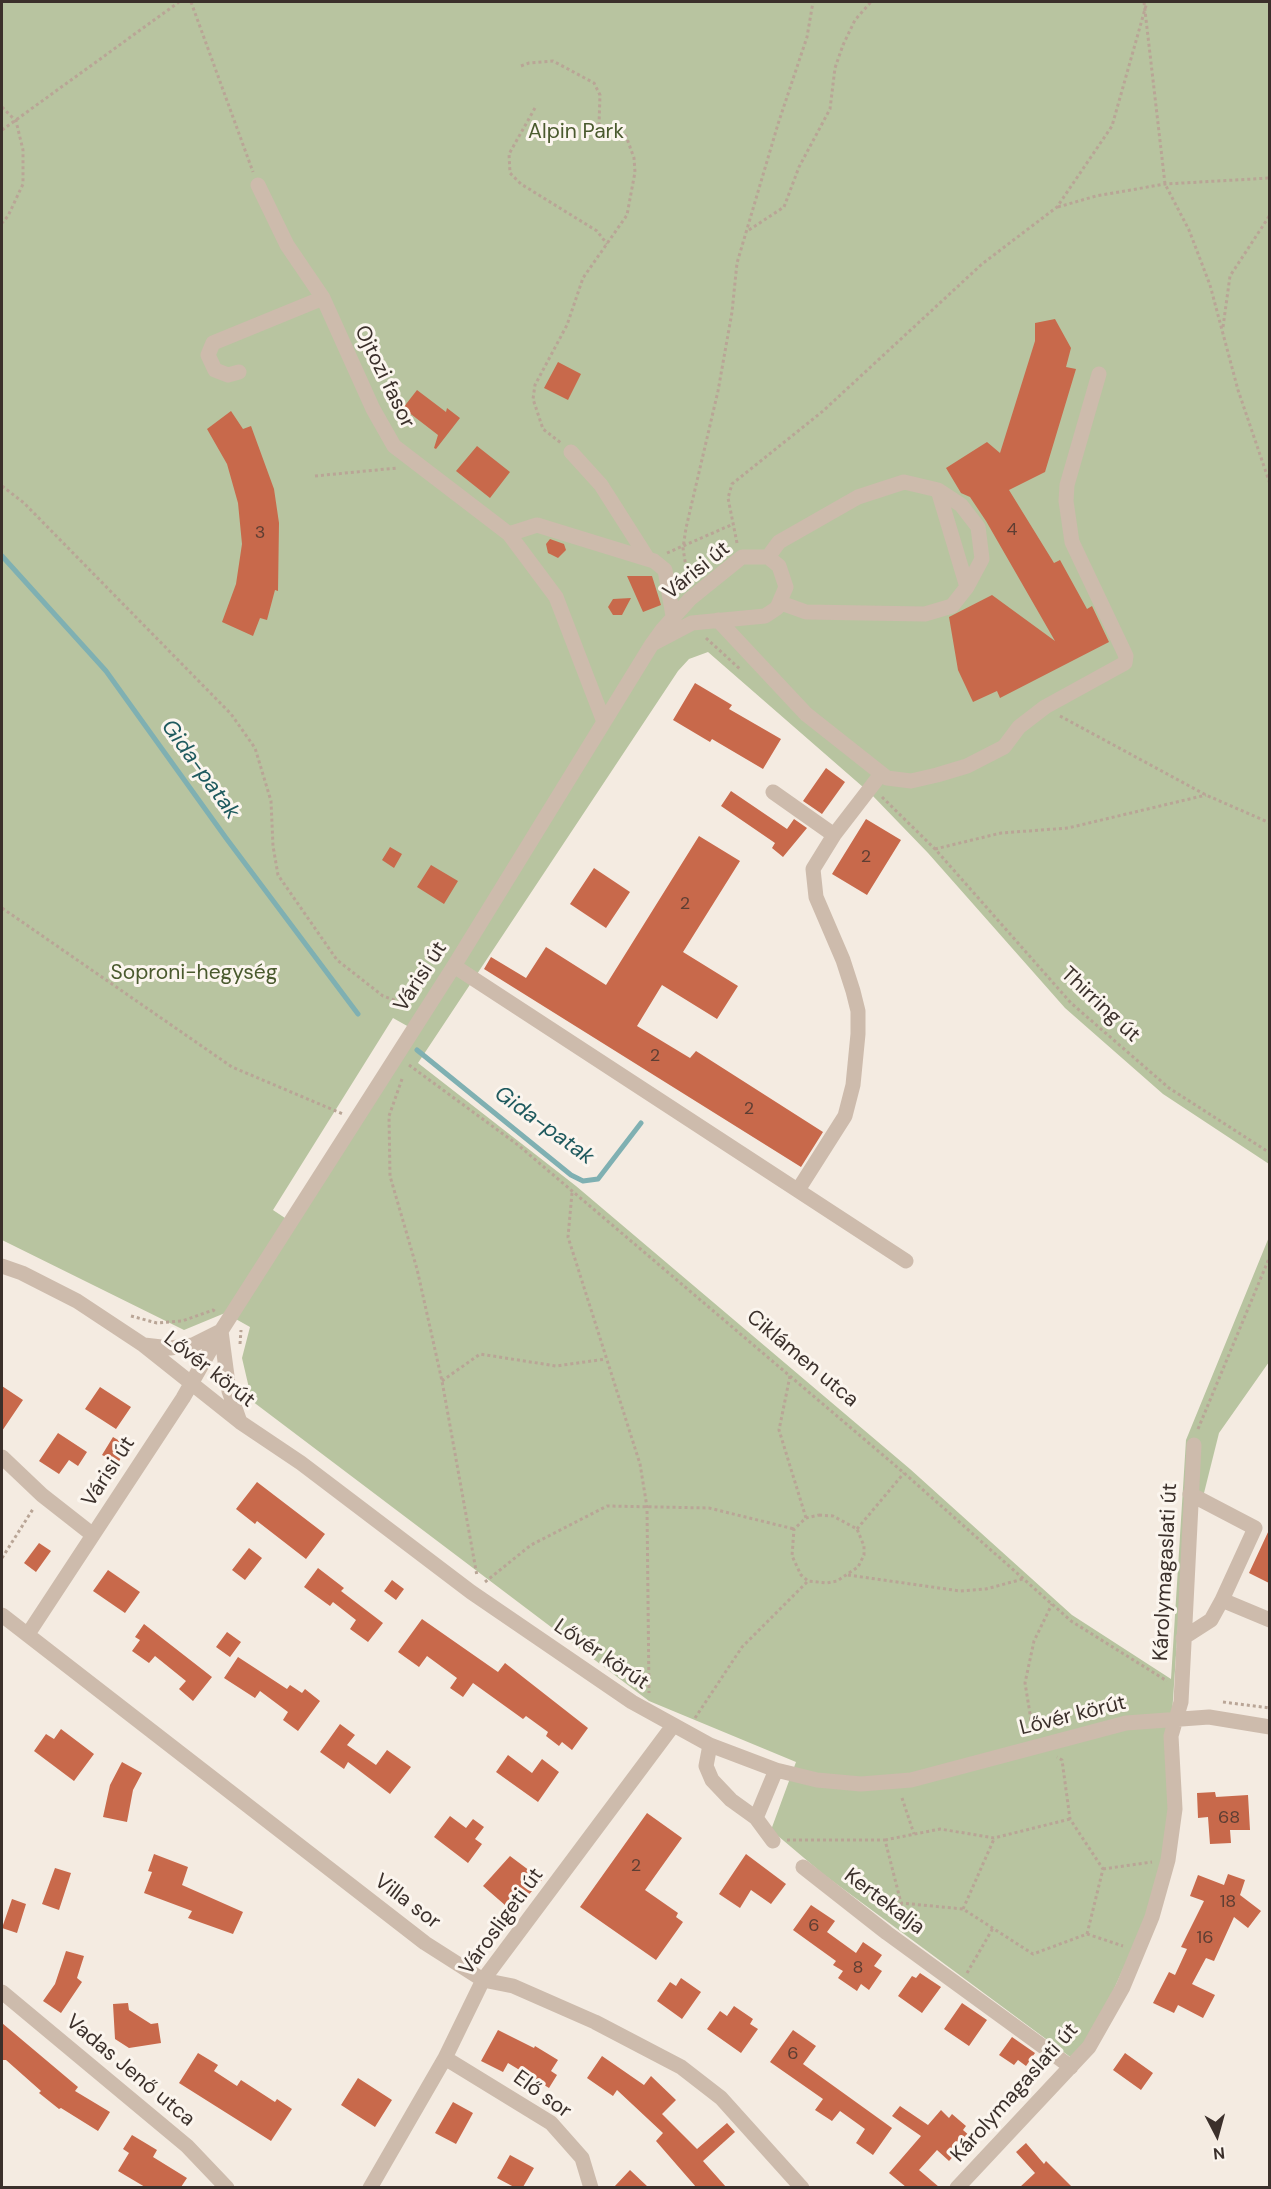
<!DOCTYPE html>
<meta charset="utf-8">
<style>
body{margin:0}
#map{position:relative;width:1271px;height:2189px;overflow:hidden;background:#f4ebe1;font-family:"DM Sans",sans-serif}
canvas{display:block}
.frame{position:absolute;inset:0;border:3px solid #3b302b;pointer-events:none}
.north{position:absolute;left:1187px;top:2105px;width:60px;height:60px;-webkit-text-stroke:4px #fbf5ee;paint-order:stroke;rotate:174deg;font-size:16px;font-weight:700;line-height:24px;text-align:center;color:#3b302b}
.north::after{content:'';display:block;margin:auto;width:21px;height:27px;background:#3b302b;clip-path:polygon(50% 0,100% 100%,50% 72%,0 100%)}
</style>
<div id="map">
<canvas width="1271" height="2189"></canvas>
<div class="frame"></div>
<div class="north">N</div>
</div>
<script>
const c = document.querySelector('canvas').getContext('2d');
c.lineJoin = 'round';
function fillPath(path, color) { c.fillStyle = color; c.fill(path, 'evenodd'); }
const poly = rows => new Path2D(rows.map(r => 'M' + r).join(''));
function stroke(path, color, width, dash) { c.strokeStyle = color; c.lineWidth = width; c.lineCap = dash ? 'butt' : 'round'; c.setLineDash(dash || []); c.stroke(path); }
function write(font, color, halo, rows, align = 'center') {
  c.font = font + ' "DM Sans",sans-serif'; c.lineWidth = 6; c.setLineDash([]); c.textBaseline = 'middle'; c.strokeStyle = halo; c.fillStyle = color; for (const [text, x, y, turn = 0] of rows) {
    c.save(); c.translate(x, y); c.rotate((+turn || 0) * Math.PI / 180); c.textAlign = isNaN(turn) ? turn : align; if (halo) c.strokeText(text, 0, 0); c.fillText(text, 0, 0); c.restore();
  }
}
fillPath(poly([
 [2,2,1269,2,1269,1164,1163,1094,1065,1008,928,853,871,794,708,652,689,659,678,671,418,1063,576,1186,910,1469,1072,1615,1171,1679,1186,1440,1269,1237,1269,1362,1219,1433,1204,1493,1187,1492,1169,1759,1171,1798,1166,1855,1153,1903,1099,2022,1073,2059,823,1874,771,1830,796,1762,649,1701,252,1401,242,1358,250,1327,225,1313,184,1330,2,1240],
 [393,1018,409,1027,288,1220,273,1210]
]), '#b8c4a0');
stroke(poly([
 [2,556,106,671,226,838,358,1014],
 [417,1050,571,1175,583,1181,598,1179,641,1123]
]), '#7fb0b2', 5);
fillPath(poly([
 [1055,319,1071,348,1066,367,1076,369,1045,472,1009,490,1054,563,1060,560,1087,609,1092,606,1109,642,1000,698,997,691,973,702,958,670,949,617,992,595,1055,641,986,521,970,497,961,493,946,468,987,442,1000,453,1035,341,1035,323],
 [558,362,581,374,568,400,544,388],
 [417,390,446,412,447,408,460,418,436,449,434,448,438,435,403,408],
 [231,411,243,429,251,426,274,489,279,523,278,591,275,590,267,620,260,618,253,636,222,622,236,584,242,544,238,503,227,464,207,429],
 [477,446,510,472,490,498,456,471],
 [550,539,564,544,566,550,558,558,548,553,546,544],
 [627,576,652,576,661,605,643,612],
 [631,598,622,615,613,615,608,607,613,599],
 [695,683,732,705,729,709,781,739,763,769,712,739,710,742,673,720],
 [826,768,845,782,822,814,803,801],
 [731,791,787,829,794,819,807,828,783,857,772,848,775,843,721,806],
 [866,819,901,840,867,895,832,874],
 [699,836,740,861,683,952,738,986,717,1019,662,985,637,1026,690,1058,696,1051,823,1132,801,1167,484,969,491,957,526,978,546,947,606,985],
 [390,847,402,854,394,868,382,860],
 [431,865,458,881,444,904,417,887],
 [594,868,630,892,606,928,570,904],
 [2,1386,23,1400,2,1431],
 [100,1387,131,1407,116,1429,85,1409],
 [58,1433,87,1452,78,1466,69,1460,59,1474,39,1461],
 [113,1437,128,1446,118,1463,102,1455],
 [257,1482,325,1534,306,1559,257,1521,255,1524,236,1509],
 [1269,1530,1269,1583,1249,1573],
 [39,1543,51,1551,36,1572,24,1563],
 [249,1548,262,1558,245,1580,232,1570],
 [318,1568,344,1588,341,1591,383,1623,368,1642,350,1629,356,1620,333,1602,330,1606,304,1587],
 [108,1570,140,1592,125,1613,93,1591],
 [392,1580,404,1589,396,1600,384,1591],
 [422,1619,498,1672,505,1663,588,1728,572,1750,562,1742,559,1746,546,1736,548,1732,526,1716,523,1719,473,1683,463,1697,450,1688,457,1678,427,1656,419,1667,398,1652],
 [144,1624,212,1677,193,1701,179,1689,186,1681,155,1656,149,1663,132,1651,140,1640,135,1637],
 [227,1632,241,1642,230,1657,216,1647],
 [238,1657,287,1689,290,1685,302,1693,305,1689,320,1701,298,1731,283,1720,288,1712,260,1691,255,1698,224,1678],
 [340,1724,355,1735,347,1745,376,1765,387,1750,411,1767,390,1794,348,1762,344,1769,320,1752],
 [61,1729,94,1754,74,1781,34,1751,46,1734,54,1739],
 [508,1755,532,1773,542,1759,559,1772,538,1802,496,1772],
 [122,1762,142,1773,133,1790,127,1822,103,1817,110,1785],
 [1215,1792,1216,1797,1248,1795,1250,1830,1230,1830,1231,1843,1210,1844,1208,1817,1198,1818,1197,1793],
 [647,1813,682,1838,645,1890,678,1913,676,1917,683,1922,656,1960,580,1907],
 [450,1816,466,1828,473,1819,484,1827,475,1839,482,1844,468,1863,434,1837],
 [154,1854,188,1867,182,1885,243,1912,233,1934,188,1918,192,1911,144,1893,152,1872,148,1871],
 [746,1854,786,1884,771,1904,751,1890,740,1908,719,1894],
 [510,1856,542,1880,513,1912,483,1886],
 [55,1868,71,1873,59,1910,42,1904],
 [1228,1874,1245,1880,1240,1895,1261,1911,1248,1928,1234,1917,1214,1961,1206,1958,1192,1984,1215,1995,1203,2018,1178,2005,1174,2013,1153,2003,1169,1972,1175,1975,1187,1949,1181,1947,1204,1901,1190,1896,1198,1875,1224,1885],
 [12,1899,26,1904,17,1933,2,1928],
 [811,1905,835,1921,827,1932,856,1953,863,1942,882,1955,874,1966,882,1971,869,1990,861,1984,857,1991,838,1978,843,1971,833,1965,836,1961,793,1930],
 [66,1951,84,1956,77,1978,82,1982,61,2013,43,2001,55,1984],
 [920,1973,941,1987,922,2013,898,1996,912,1976,916,1978],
 [681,1978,701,1992,682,2019,657,2001,670,1982,676,1986],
 [128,2003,129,2010,151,2024,158,2023,161,2043,129,2048,115,2039,113,2004],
 [962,2003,987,2020,969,2046,944,2029],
 [734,2006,753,2019,750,2024,758,2029,741,2053,707,2029,720,2011,727,2016],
 [2,2023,78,2087,75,2091,110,2112,98,2131,61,2108,59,2109,39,2093,41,2091,6,2060,2,2060],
 [498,2030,534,2048,535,2046,558,2060,551,2071,557,2075,549,2088,508,2063,503,2072,481,2061],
 [793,2030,816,2046,803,2064,892,2128,873,2155,856,2143,865,2129,840,2111,832,2121,815,2110,823,2099,770,2062],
 [1012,2037,1035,2053,1026,2066,1018,2060,1014,2065,999,2055],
 [198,2053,218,2065,214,2071,237,2086,241,2080,275,2102,277,2099,292,2109,271,2141,179,2083],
 [1125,2053,1153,2073,1141,2090,1113,2070],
 [602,2056,644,2085,651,2076,676,2100,662,2114,697,2149,727,2123,735,2132,703,2161,726,2187,696,2187,656,2141,663,2133,617,2090,613,2096,587,2078],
 [358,2078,392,2100,375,2127,341,2105],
 [453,2102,473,2113,456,2144,435,2133],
 [900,2106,928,2125,941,2110,949,2118,952,2114,966,2126,963,2130,971,2137,949,2161,937,2150,919,2170,939,2187,906,2187,889,2173,921,2136,892,2116],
 [132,2135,157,2150,153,2157,187,2178,181,2187,145,2187,118,2171,129,2153,123,2149],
 [1026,2143,1044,2164,1046,2161,1072,2187,1020,2187,1035,2173,1016,2152],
 [510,2155,534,2168,523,2187,514,2187,497,2178],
 [630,2170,648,2187,614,2187]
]), '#c8694b');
stroke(poly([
 [191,2,253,172],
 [1144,2,1165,184,1189,230,1210,285,1238,390,1270,484],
 [521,66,529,63,553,61,594,83,600,95,599,124,604,129,626,136,634,158,635,172,627,215,583,278,567,325,535,385,533,399,543,429,561,443],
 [2,107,16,121,23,150,23,184,8,216,2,223],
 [535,108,509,154,510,173,521,184,597,231,607,244],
 [2,130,179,2],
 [1058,207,1096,196,1165,184,1270,178],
 [749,230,784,207,799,167,830,109,835,68,843,45,855,20,871,2],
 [1223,327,1230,276,1270,215],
 [315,476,397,468],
 [2,486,24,503,231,714,255,748,271,801,273,846,278,875,337,960,383,996,410,1006],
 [737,543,728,498,732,484,823,411,982,264,1057,207,1112,126,1147,2],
 [667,553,731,525],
 [688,580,683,548,686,528,718,391,732,312,737,263,778,124,807,37,813,2],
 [706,638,741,670],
 [1060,716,1206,795,1270,823],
 [882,797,935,849,1071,1003,1169,1088,1270,1153],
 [935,849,1001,833,1068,828,1206,795],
 [2,908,232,1067,343,1114],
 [409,1065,518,1145,904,1473,1071,1621,1167,1681],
 [402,1079,389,1116,390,1176,417,1269,442,1381,477,1576],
 [572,1193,568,1237,640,1464,647,1507,649,1693],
 [131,1316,157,1323,182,1321,213,1310,216,1312],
 [240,1344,241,1330],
 [790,1376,779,1430,806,1518],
 [442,1381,480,1354,556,1366,606,1359],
 [1198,1429,1270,1256],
 [819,1515,833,1516,857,1529,864,1546,864,1555,858,1567,837,1581,827,1583,808,1581,801,1575,792,1556,794,1529,806,1518,819,1515],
 [857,1529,904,1473],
 [2,1558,33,1509],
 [848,1575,960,1591,986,1589,1023,1579],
 [485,1582,531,1545,607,1506,709,1508,794,1529],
 [1223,1702,1270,1708],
 [695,1718,742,1647,808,1581],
 [1033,1732,1025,1683,1034,1641,1052,1604],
 [902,1798,914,1834],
 [787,1840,885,1840,901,1903,963,1909,1033,1954,1087,1934,1103,1869,1070,1819,1062,1760,1057,1757],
 [885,1840,940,1829,994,1838,1070,1819],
 [1103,1869,1152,1862],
 [963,1909,994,1839],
 [894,1917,901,1903],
 [1087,1934,1123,1946],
 [967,1973,993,1928]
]), '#b9a596', 3, [3, 3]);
stroke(poly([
 [258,185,287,245,323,298,373,409,394,446,509,534,556,597,604,722],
 [239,372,228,375,215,370,208,355,213,343,323,298],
 [571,452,601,485,648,559],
 [938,490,967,587],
 [509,534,537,525,654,561,665,570,673,616],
 [768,557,779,542,858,497,904,482,938,490,961,505,978,527,982,559,967,587,952,606,925,614,806,612,781,603],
 [718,620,806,714,887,778,911,781,937,775,967,766,1004,747,1019,727,1045,707,1125,663,1126,656,1072,542,1066,501,1067,485,1099,374],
 [773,792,834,835],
 [454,966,906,1261],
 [798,1190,845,1116,853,1085,858,1034,858,1011,853,991,843,960,816,897,813,869,834,835,881,774],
 [2,1266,22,1273,77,1301,142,1344,240,1422,301,1463,471,1592,632,1702,710,1745,776,1770,817,1780,861,1784,911,1780,1126,1723,1209,1717,1270,1727],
 [221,1331,229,1391,240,1422],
 [144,1345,170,1348,193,1345,221,1331],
 [2,1457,42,1495,93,1535],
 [1190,1494,1255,1528,1222,1600,1270,1620],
 [2,1615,425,1943,483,1980,513,1986,595,2022,681,2067,721,2098,802,2188],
 [28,1634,183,1398,221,1331,454,966,604,722,652,644,662,630,690,599,742,557,768,557,779,566,786,587,777,608,765,616,692,623,652,644],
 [1183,1638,1211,1620,1222,1600],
 [710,1745,706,1766,712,1780,731,1800,756,1818,773,1841],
 [756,1818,776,1770],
 [803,1867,887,1933,1071,2067],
 [2,1992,187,2146,227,2188],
 [445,2058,551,2123,582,2158,591,2188],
 [370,2188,445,2058,483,1980,672,1727],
 [957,2188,1089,2047,1123,1987,1152,1917,1168,1860,1175,1809,1171,1736,1181,1702,1194,1445]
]), '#cdbbac', 15);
write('18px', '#5e3e33', null, [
 ["4",1012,530],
 ["3",260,533],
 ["2",866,857],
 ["2",685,904],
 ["2",655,1056],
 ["2",749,1109],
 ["68",1229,1818],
 ["2",636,1866],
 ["18",1228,1902],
 ["6",814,1926],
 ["16",1205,1938],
 ["8",858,1968],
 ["6",793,2054]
]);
write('21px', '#4a5a2e', '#fbf5ee', [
 ["Alpin Park",576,132],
 ["Soproni-hegység",194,973]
]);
write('21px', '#3b302b', '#fbf5ee', [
 ["Ojtozi fasor",384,377,64],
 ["Várisi út",697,571,-39],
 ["Várisi út",421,977,-57],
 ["Thirring út",1100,1005,43],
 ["Ciklámen utca",802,1359,40],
 ["Lővér körút",209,1370,38],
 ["Várisi út",109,1472,-57],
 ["Károlymagaslati út",1166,1572,-87],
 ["Lővér körút",601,1655,34],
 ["Lővér körút",1073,1716,-14],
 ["Villa sor",407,1902,37],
 ["Kertekalja",884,1902,37],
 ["Városligeti út",502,1922,-54],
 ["Vadas Jenő utca",130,2071,40],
 ["Károlymagaslati út",1015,2093,-48],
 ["Elő sor",542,2095,36]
]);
write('italic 22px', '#1f5a5e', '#fbf5ee', [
 ["Gida-patak",200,770,54],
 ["Gida-patak",544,1126,36]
]);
</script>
